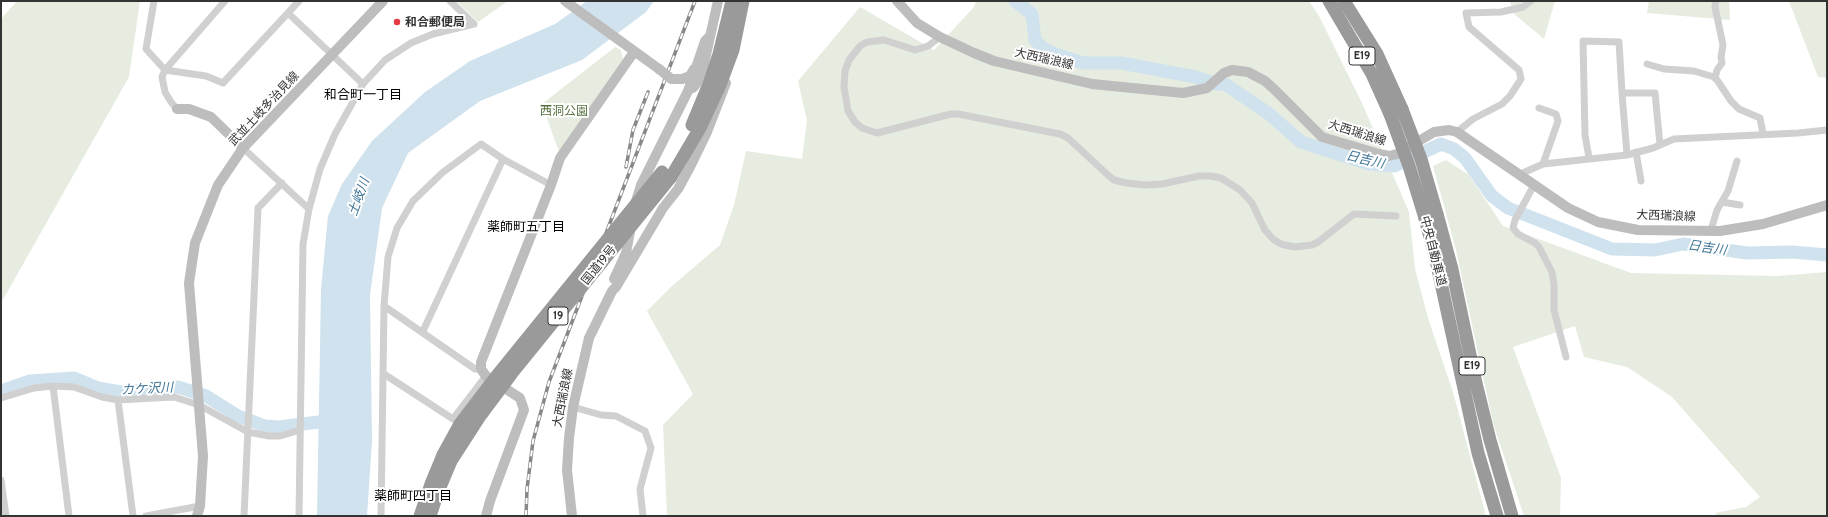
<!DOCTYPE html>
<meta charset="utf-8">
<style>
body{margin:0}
#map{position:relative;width:1828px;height:517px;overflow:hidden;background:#fff;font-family:Cabin,sans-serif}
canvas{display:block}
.frame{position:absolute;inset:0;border:2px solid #333;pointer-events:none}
</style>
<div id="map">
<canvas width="1828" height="517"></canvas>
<div class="frame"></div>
</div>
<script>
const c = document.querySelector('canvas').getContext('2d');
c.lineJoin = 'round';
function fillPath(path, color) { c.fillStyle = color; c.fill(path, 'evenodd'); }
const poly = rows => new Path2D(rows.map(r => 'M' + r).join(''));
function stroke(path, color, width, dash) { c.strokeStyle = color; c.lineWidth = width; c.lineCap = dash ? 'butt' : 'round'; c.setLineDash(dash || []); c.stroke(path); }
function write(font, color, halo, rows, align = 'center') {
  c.font = font + ' Cabin,"Noto Sans JP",sans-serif'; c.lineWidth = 4; c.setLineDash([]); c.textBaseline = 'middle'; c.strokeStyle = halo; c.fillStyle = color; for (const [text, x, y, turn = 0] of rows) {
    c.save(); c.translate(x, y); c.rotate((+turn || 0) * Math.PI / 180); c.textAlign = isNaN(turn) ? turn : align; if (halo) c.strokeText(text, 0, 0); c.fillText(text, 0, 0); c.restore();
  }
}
fillPath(poly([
 [17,1,140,1,129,77,1,303,1,19],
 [456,1,508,1,478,22],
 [976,1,1309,1,1319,16,1362,103,1409,212,1415,269,1428,318,1453,392,1486,516,667,516,663,425,693,394,647,311,672,286,720,245,734,205,746,151,802,159,807,120,798,81,860,7,934,50,974,7],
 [1510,1,1555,1,1544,39,1513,13],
 [1649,1,1729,1,1730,20,1647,13],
 [1789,1,1827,1,1827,78,1818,77],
 [615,47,621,50,623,59,559,152,542,104],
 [1446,160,1469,175,1503,226,1631,273,1778,276,1827,272,1827,516,1716,516,1715,513,1746,507,1760,497,1672,397,1627,367,1584,357,1575,326,1513,347,1561,478,1560,516,1524,516,1493,423,1456,250,1433,166]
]), '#e6ecdf');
fillPath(poly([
 [587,1,654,1,646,12,582,60,480,101,408,153,382,208,370,295,372,441,367,516,317,516,321,289,328,216,342,184,372,141,425,92,470,61,555,24]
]), '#cfe2ee');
stroke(poly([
 [1015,1,1032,14,1035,40,1043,48,1055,54,1083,63,1121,63,1196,77,1216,84,1225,84,1268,113,1301,142,1369,164,1394,166,1441,144,1454,149,1465,158,1492,196,1508,208,1612,249,1655,250,1683,244,1747,253,1792,252,1827,255],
 [1,391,30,381,74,378,98,388,121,392,178,387,206,396,238,416,265,426,279,427,334,420]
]), '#cfe2ee', 13);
stroke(poly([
 [154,1,146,49,165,70,206,76,223,83,299,1],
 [288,13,363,84],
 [940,37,928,46,915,50,884,40,867,42,860,46,849,60,845,71,844,87,848,111,855,122,862,128,877,133,951,114,958,114,1060,134,1068,138,1109,176,1114,180,1126,183,1145,185,1162,184,1199,176,1211,176,1221,178,1240,190,1252,203,1265,230,1273,239,1281,244,1294,247,1312,245,1318,242,1354,214,1396,216],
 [1647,64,1664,69,1694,71,1714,77,1717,80,1731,101,1739,109,1760,118,1763,134],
 [1715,78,1717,70,1722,63,1721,57,1723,45,1715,7,1716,1],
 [1622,93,1627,155],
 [1539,108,1556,114,1558,121,1543,164],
 [177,109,171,102,165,92,162,77,165,70,225,1],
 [1457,132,1473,119,1502,104,1510,96,1521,79,1519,70,1469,27,1466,13,1501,12,1523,7,1531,1],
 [243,148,309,209],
 [1636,152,1641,181],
 [1589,158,1585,135,1583,41,1619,42,1622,93,1655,93,1660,145],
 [1518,175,1543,164,1627,155,1653,148,1674,139,1798,133,1827,130],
 [1534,185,1515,220,1513,228,1518,234,1535,243,1539,247,1552,272,1554,284,1554,310,1566,357],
 [1722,202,1740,205],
 [1711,230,1717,210,1728,191,1737,161],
 [384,306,475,369,481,369],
 [423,331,503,159],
 [384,374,453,419,486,376],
 [53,386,69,516],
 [1,398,34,388,53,386,74,387,102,397,118,400,174,397,199,405,248,432,269,436,280,436,300,430],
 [118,400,133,516],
 [573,407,601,415,616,416,645,431,651,448,640,489,643,516],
 [1,480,6,516],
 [146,516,200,506],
 [244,516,258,208,282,183],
 [299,516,303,244,309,209,320,169,335,134,363,84,385,60,411,43,433,34,474,24,450,1],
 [381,516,384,306,388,257,397,228,413,201,442,173,481,144,503,159,551,185]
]), '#d0d0d0', 7);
stroke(poly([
 [565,1,659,69],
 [897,1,917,23,940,37,974,53,994,61,1092,84,1183,93,1207,88,1224,73,1232,70,1248,72,1265,81,1274,89,1322,137,1379,154,1389,156,1397,154,1434,132,1449,130,1457,132,1568,208,1598,222,1638,230,1720,231,1763,224,1827,205],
 [671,79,682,79,690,76,694,69],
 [693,88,697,83,702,73,718,1],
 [177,109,189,109,211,117,243,148],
 [636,201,641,185,688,91,705,41,709,37],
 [614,279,626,253,631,226],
 [197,516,200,506,203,456,189,283,195,243,218,185,243,148,383,1],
 [486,516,490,501,524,410,520,398,486,376,481,369,481,362,551,185,560,158,634,52],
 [572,516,567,470,569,438,573,407,589,338,612,291,616,287,663,208,678,189,690,167,707,132,726,83]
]), '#bdbdbd', 10);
stroke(poly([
 [1329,1,1372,74,1390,114],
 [1344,1,1377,54,1402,109],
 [692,125,709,84,719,54,732,1],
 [671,177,700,128,720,85,733,50,743,1],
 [1437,214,1452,269,1476,383,1490,440,1512,516],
 [1425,218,1436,260,1478,453,1497,516],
 [420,516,431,484,443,455],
 [430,516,438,492,451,461]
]), '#9a9a9a', 13);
const rail = poly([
 [626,167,633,130,648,92],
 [526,516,527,489,533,441,549,382,695,1]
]);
stroke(rail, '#888', 3.5);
stroke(rail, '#fff', 2, [6]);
stroke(poly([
 [659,69,669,77]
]), '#bdbdbd', 10);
stroke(poly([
 [1402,109,1421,159,1437,214],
 [1390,114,1409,166,1425,218],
 [443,455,460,424,499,373,662,172],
 [451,461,480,416,512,373,671,177]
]), '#9a9a9a', 13);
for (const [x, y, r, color] of [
 [397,22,4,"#e63946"]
]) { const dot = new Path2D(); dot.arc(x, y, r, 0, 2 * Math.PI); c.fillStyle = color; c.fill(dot); stroke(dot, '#fff', 1.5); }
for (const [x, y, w] of [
 [1362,56,26],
 [558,316,20],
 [1472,366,26]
]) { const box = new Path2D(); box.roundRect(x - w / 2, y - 9, w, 18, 3); c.fillStyle = '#fff'; c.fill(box); stroke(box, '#333', 1); }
write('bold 11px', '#333', null, [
 ["E19",1362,56],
 ["19",558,316],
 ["E19",1472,366]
]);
write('bold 12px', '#333', '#fff', [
 ["和合郵便局",405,22]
], 'left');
write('12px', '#333', '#fff', [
 ["大西瑞浪線",1044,59,13],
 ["武並土岐多治見線",264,109,-47],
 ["大西瑞浪線",1357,133,17],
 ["大西瑞浪線",1666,216,2],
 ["中央自動車道",1433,251,76],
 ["国道19号",599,265,-51],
 ["大西瑞浪線",563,398,-79]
]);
write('12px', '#56703f', '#fff', [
 ["西洞公園",564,111]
]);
write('13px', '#000', '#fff', [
 ["和合町一丁目",363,95],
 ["薬師町五丁目",526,227],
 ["薬師町四丁目",413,496]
]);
write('italic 13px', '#3f7597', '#fff', [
 ["日吉川",1365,160,13],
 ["土岐川",359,197,-70],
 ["日吉川",1707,248,8],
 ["カケ沢川",147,389,-3]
]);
</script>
